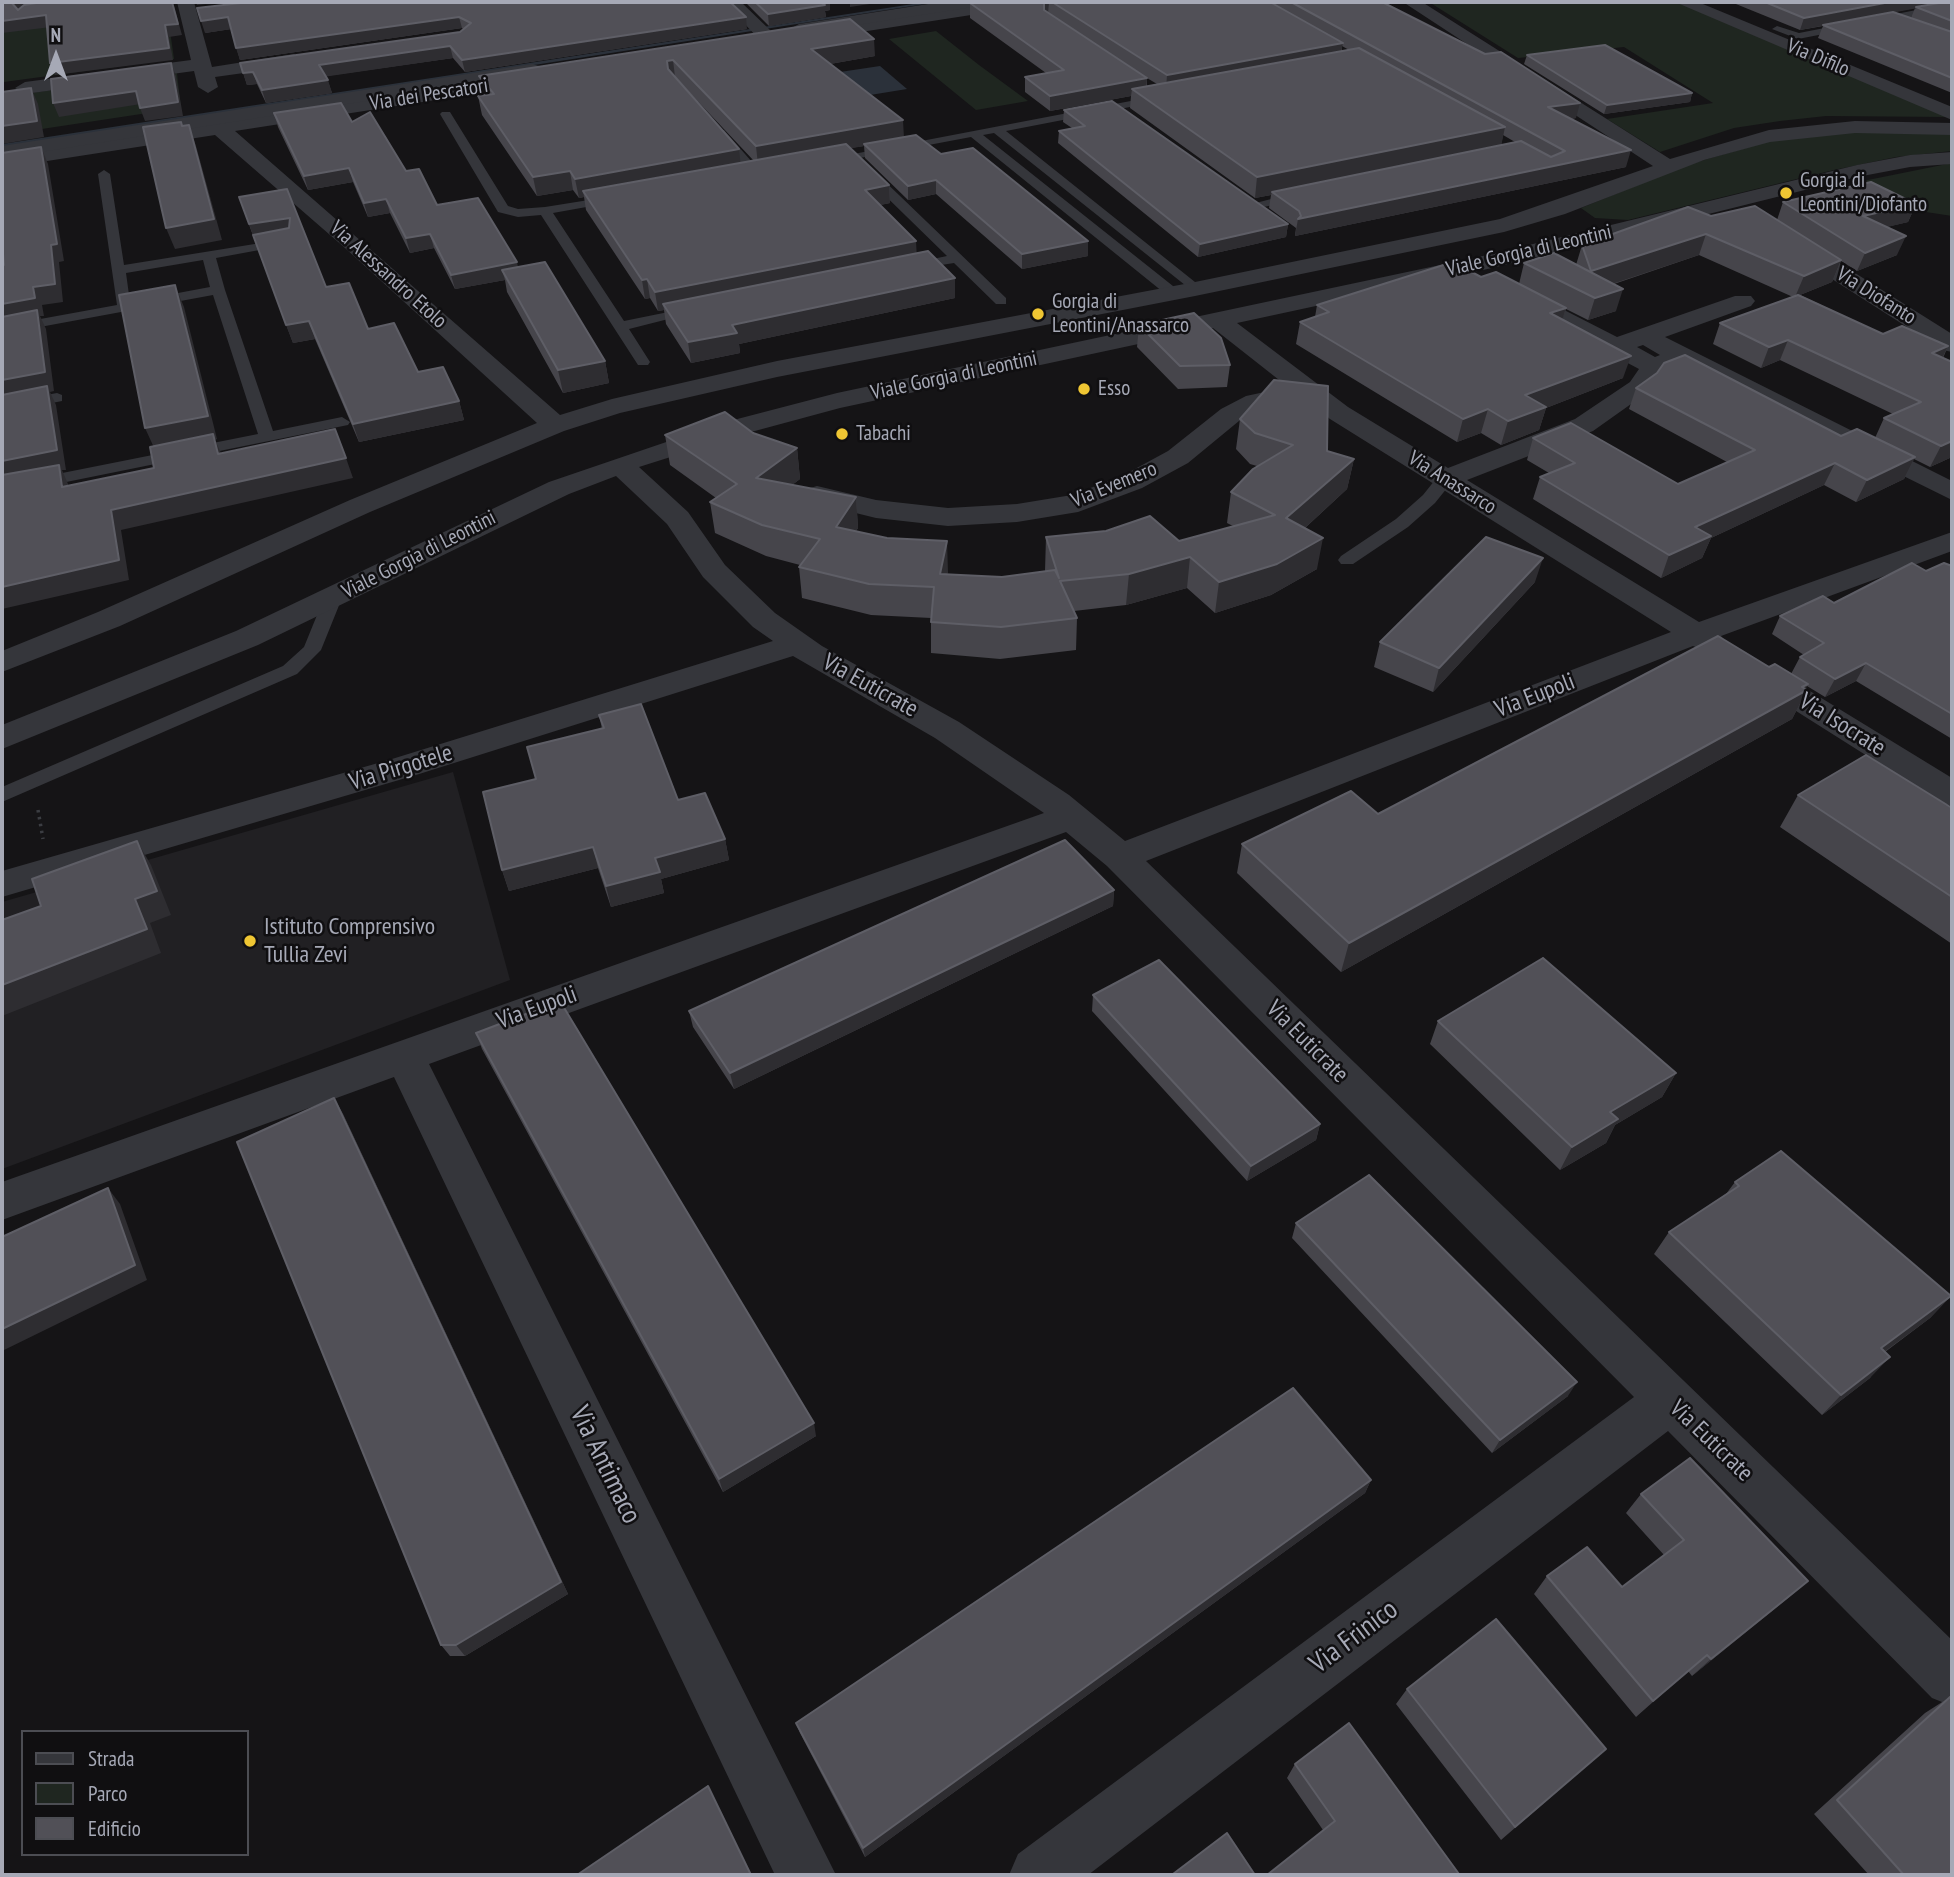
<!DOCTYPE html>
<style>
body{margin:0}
#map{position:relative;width:1954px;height:1877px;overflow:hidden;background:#151416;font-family:"PT Sans Narrow",sans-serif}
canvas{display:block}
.frame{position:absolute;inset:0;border:4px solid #a6a9b6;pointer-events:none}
.legend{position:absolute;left:21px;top:1730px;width:228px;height:126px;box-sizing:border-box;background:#100f11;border:2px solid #4c4d53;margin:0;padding:9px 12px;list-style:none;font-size:21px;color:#a6a9b6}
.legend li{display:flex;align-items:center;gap:14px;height:35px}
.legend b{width:35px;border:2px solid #4c4d53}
.north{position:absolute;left:21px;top:21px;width:70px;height:70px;-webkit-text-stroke:5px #100f11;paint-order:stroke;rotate:0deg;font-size:19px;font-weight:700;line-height:28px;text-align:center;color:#a6a9b6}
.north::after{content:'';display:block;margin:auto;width:24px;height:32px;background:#a6a9b6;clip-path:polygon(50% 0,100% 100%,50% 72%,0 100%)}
</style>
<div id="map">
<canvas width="1954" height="1877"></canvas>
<div class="frame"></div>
<ul class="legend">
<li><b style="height:9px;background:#35363b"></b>Strada</li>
<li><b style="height:19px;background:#1f2620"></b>Parco</li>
<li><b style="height:19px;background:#515057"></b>Edificio</li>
</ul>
<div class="north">N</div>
</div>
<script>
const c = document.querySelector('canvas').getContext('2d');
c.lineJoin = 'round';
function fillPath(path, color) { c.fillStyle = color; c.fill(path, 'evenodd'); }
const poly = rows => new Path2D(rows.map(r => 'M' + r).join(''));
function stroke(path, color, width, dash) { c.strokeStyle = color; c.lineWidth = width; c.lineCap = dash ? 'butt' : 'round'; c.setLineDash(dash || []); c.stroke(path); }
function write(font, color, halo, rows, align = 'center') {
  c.font = font + ' "PT Sans Narrow",sans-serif'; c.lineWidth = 5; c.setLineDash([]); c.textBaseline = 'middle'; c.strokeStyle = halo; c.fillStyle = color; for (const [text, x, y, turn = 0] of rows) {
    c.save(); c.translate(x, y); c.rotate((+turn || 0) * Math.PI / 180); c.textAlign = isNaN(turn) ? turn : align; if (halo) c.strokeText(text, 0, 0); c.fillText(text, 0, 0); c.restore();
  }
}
fillPath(poly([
 [453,772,510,980,2,1169,2,902]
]), '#212023');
fillPath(poly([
 [2,2,166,2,174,59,4,82,2,92],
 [1429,2,1680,2,1950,117,1826,116,1780,121,1734,128,1660,152,1607,119,1713,103,1624,47,1518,58],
 [936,31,979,65,1028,101,976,110,889,39],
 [177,73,181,108,2,135,2,97],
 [1912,129,1952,131,1952,151,1896,157,1834,170,1628,220,1595,218,1581,208,1687,165,1790,135],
 [1952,163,1952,216,1926,212,1893,203,1853,183]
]), '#1f2620');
fillPath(poly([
 [880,66,907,89,864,96,840,72]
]), '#2b313a');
fillPath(poly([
 [926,2,938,2,2,148,2,144,926,2]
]), '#2b313a');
stroke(poly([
 [38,810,43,839]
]), '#3b3d42', 3.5, [2.5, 4.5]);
fillPath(poly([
 [1952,3,1952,9,1798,39,1772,29,1777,26,1799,33,1952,3],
 [1162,95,1168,98,1166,100,1006,131,1200,286,1202,289,1195,293,994,133,983,135,1178,290,1178,296,1168,296,971,137,828,164,822,160,1162,95],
 [442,112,450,112,508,206,518,209,545,207,620,195,620,201,553,213,624,321,693,307,700,311,629,329,650,362,648,365,638,365,541,215,518,217,498,212,440,114,442,112],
 [716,130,724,130,759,170,759,176,751,176,716,136,716,130],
 [104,170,110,174,124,265,292,238,292,244,216,258,225,290,273,431,342,417,350,422,348,425,2,495,2,485,258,434,213,295,2,334,2,326,117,305,98,174,104,170],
 [203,260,210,287,130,302,126,273,203,260],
 [865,170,873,170,1006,298,1006,304,996,304,954,263,904,271,904,265,947,256,865,176,865,170],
 [1298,192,1302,193,1302,199,1254,209,1248,205,1298,192],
 [57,393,62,395,62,401,2,413,2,403,57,393],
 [1445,474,1451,475,1451,483,1435,503,1408,527,1353,564,1341,564,1338,560,1341,556,1396,519,1423,495,1439,475,1445,474],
 [333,593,342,598,321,650,297,674,2,802,2,787,283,666,304,647,324,598,333,593]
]), '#35363b');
fillPath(poly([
 [177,2,194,2,212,67,294,54,303,60,294,66,215,77,218,87,208,93,198,87,194,71,25,94,15,88,25,82,191,60,177,2],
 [724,2,741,2,770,30,773,34,770,38,758,38,724,2],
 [991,2,1032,2,1023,7,809,40,800,35,809,30,991,2],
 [1403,2,1422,2,1670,159,1769,130,1855,121,1952,123,1952,135,1855,133,1770,142,1704,160,1565,214,1504,232,1195,296,777,377,620,413,564,431,370,512,120,626,2,672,2,651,98,612,350,500,537,423,345,248,215,135,2,168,2,156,532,73,539,75,541,79,532,85,235,131,560,415,612,399,777,361,1195,282,1500,219,1653,166,1403,2],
 [1675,2,1698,2,1952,107,1952,120,1675,2],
 [1952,152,1952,164,1910,167,1857,177,1492,268,1237,323,1348,407,1448,468,1575,419,1630,382,1639,369,1509,300,1505,295,1509,290,1525,290,1617,337,1735,296,1751,296,1755,301,1751,306,1665,337,1952,481,1952,500,1679,365,1662,371,1648,392,1593,431,1467,480,1699,622,1952,532,1952,551,1721,636,1726,643,1721,650,1710,653,1693,646,1146,861,1952,1640,1952,1706,1932,1698,1668,1431,1088,1875,1009,1875,1018,1854,1634,1397,1107,866,1066,832,429,1064,836,1875,775,1875,394,1077,2,1220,2,1182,1044,813,935,738,793,656,416,775,2,897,2,871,392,759,773,641,753,627,703,577,667,524,616,476,569,494,258,645,2,749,2,725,236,631,549,482,722,423,837,393,1492,254,1857,165,1910,155,1952,152],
 [1213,328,1288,387,1246,396,1221,409,1168,451,1122,476,1072,495,1017,504,948,508,876,500,817,486,807,489,803,495,807,501,876,518,948,526,1017,522,1078,512,1142,488,1188,463,1239,421,1264,408,1304,399,1330,419,1671,632,1125,841,1069,795,959,722,822,646,775,613,725,565,688,512,639,467,740,435,840,408,1213,328],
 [1643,345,1660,355,1655,357,1637,347,1643,345],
 [1793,237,1801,239,1952,334,1952,352,1943,350,1785,249,1782,244,1793,237],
 [1758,663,1769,666,1952,778,1952,806,1940,802,1747,680,1742,673,1747,666,1758,663]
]), '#35363b');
fillPath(poly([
 [941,2,982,2,973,7,799,34,790,29,799,24,941,2],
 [532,64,539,66,541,70,539,74,2,158,2,146,532,64]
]), '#35363b');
fillPath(poly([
 [250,2,747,29,465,72,453,58,326,76,332,93,266,103,257,84,247,85,240,63,460,32,463,29,462,28,240,60,231,29,205,33],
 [745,2,830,2,830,10,825,11,826,17,769,26],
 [981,2,1382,2,1576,118,1571,119,1626,167,1295,236,1296,228,1269,208,1271,195,1255,198,1130,108,1131,96,1050,111,1025,92,1025,77,1046,73,970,18,970,3],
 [1342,46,1349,50,1342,51],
 [1147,78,1157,84,1147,86],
 [1503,135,1515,142,1501,145],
 [1731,2,1952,2,1952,93,1818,38,1823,26,1800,30],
 [1915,8,1911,18,1893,12],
 [850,19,875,56,830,64,903,137,941,154,1088,256,1022,269,936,194,908,200,865,158,864,146,850,148,889,185,890,203,880,205,916,254,955,278,955,298,739,344,740,353,691,363,666,324,664,310,658,311,650,298,645,299,586,210,584,197,579,198,573,190,537,196,482,115,478,96,484,95,479,76],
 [675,77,754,161,740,163],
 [1527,55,1692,93,1690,102,1604,114,1524,64],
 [1064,110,1288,224,1286,237,1198,257,1058,143,1059,131,1072,128,1063,122],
 [274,113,352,122,406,171,437,205,518,267,605,361,609,383,563,393,507,292,505,280,455,289,434,248,410,253,390,213,368,217,353,182,308,190,278,127],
 [239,197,326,287,368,329,418,372,459,401,464,420,359,442,315,339,293,343,259,252],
 [1783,202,1916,204,1908,222,1886,227,1897,255,1857,271,1841,261,1832,282,1800,295,1883,334,1948,346,1943,358,1952,457,1930,467,1914,459,1904,479,1856,502,1824,485,1711,538,1702,558,1661,578,1533,499,1540,477,1549,473,1527,460,1533,438,1678,484,1727,462,1629,409,1636,388,1841,436,1875,438,1884,418,1893,414,1780,360,1761,368,1713,344,1720,323,1793,297,1699,255,1614,284,1616,311,1588,320,1566,309,1562,319,1623,378,1546,408,1539,430,1501,445,1481,433,1457,442,1296,344,1300,322,1315,317,1317,305,1481,277,1519,284,1524,263,1576,265,1582,245,1711,216,1777,220],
 [1139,325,1230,365,1227,387,1178,389,1137,347],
 [1240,419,1327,451,1354,459,1347,489,1305,528,1317,569,1271,595,1215,613,1187,588,1126,605,1074,611,1077,618,1076,650,1000,659,931,653,931,618,871,615,802,598,799,567,800,565,766,556,715,533,710,502,716,498,670,465,665,435,753,433,797,448,800,479,792,485,856,497,858,528,856,531,948,572,947,574,1002,577,1045,571,1046,537,1179,541,1233,526,1227,523,1231,492,1257,466,1250,464,1236,449],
 [1952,566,1952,739,1856,681,1825,697,1807,686,1805,689,1807,690,1792,719,1341,972,1237,873,1242,844,1378,814,1769,667,1791,674,1800,657,1804,655,1772,634,1780,616,1834,603,1926,571],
 [1535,582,1433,692,1374,667,1380,642],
 [599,715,678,800,725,839,729,860,661,879,664,893,611,907,598,868,509,891,502,870,536,779,602,729],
 [1798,795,1952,808,1952,944,1780,827],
 [1114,890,1113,906,734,1089,693,1027,689,1011],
 [1093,995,1320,1124,1316,1140,1247,1181,1092,1011],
 [1438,1021,1676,1073,1662,1097,1615,1125,1606,1143,1560,1170,1430,1044],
 [476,1033,816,1436,723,1492,482,1049],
 [334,1098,343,1114,568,1594,465,1656,450,1656,441,1645],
 [1735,1182,1951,1296,1930,1318,1885,1352,1870,1378,1822,1415,1654,1254,1669,1232,1726,1194],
 [1296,1223,1568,1396,1492,1453,1292,1238],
 [1371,1480,1365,1493,865,1857,800,1733,796,1723],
 [1641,1494,1808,1581,1692,1676,1688,1671,1636,1717,1534,1594,1547,1576,1622,1587,1664,1555,1626,1513],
 [1407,1689,1606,1749,1501,1840,1396,1704],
 [1950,1697,1952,1875,1869,1875,1814,1814,1925,1713],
 [1295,1764,1459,1874,1323,1830,1287,1778]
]), '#46454b');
fillPath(poly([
 [10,2,71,2,14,12],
 [172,2,174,2,173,3,182,35,169,37,173,60,55,75,50,63,165,25],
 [196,2,224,2,197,5],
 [818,2,830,2,830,10,825,11,826,17,769,26,768,14],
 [850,2,883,2,850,7],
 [1043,2,1049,2,1048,14,1043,16],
 [1890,2,1950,2,1800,30,1804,18],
 [46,15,51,27,2,33,2,21],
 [228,17,232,29,205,33,201,21],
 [459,17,462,28,240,60,236,48],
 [746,17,747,29,465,72,462,60],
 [874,39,875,56,813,67,811,49],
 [1343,43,1340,58,1166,90,1167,75],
 [450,46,453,58,323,77,319,65],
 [673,60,675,77,668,69,667,61],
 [171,63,176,76,183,116,145,121,140,108],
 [253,72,257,84,247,85,243,73],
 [1147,78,1146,94,1132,89,1131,96,1050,111,1050,96],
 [328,80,332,93,266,103,262,90],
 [31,88,38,104,44,137,2,144,2,126],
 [136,91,141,104,59,117,53,103],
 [1692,93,1690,102,1604,114,1607,105],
 [1580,103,1576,118,1544,123,1548,107],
 [903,120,904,138,864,144,864,146,758,165,756,146],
 [189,125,196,146,222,240,175,249,166,228],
 [1505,127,1501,147,1272,192,1271,195,1255,198,1257,177],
 [41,147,48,164,64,261,59,262,63,302,42,305,44,316,40,316,46,329,54,391,50,392,56,405,66,470,62,470,68,484,72,507,2,482,2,304,33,287],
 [739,149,741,168,583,191,584,197,579,198,575,179],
 [1631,150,1626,167,1295,236,1298,219],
 [349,168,353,182,308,190,304,176],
 [570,171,573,190,537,196,533,177],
 [936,180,936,194,908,200,908,186],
 [889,185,890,203,866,208,865,190],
 [386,199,390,213,368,217,364,203],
 [1916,204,1908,222,1855,235,1863,216],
 [290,218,296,235,255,241,249,224],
 [1288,224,1286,237,1198,257,1200,244],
 [430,234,434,248,410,253,406,238],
 [1706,234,1699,255,1585,293,1591,271],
 [1906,236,1897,255,1857,271,1865,253],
 [916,241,917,259,663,304,664,310,658,311,655,292],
 [1088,241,1088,256,1022,269,1022,254],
 [1841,260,1832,282,1795,297,1804,276],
 [517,262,520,277,502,270,505,280,455,289,451,275],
 [955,278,955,298,739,344,740,353,691,363,688,342,732,325],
 [647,279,650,298,645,299,642,280],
 [175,285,184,307,217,439,215,440,221,453,156,452,145,428],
 [1623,289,1616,311,1588,320,1595,298],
 [1566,308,1559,330,1550,313],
 [309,321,315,339,293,343,286,325],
 [1788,340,1780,360,1761,368,1769,347],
 [1948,346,1938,367,1932,353],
 [1631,356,1623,378,1546,408,1539,430,1501,445,1508,421,1525,395],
 [605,361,609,383,563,393,558,370],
 [459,401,464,420,359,442,353,424],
 [1488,409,1481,433,1457,442,1463,419],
 [1952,441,1952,457,1930,467,1941,446],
 [797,448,800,479,760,509,756,478],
 [1915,457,1904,479,1856,502,1867,480],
 [346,458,353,478,121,530,129,580,2,609,2,587,111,510],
 [1354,459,1347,489,1281,550,1286,518],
 [1835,463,1824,485,1711,538,1702,558,1661,578,1669,555,1695,527],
 [856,497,858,528,838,558,836,527],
 [1323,538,1317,569,1271,595,1215,613,1219,582],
 [947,541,948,572,941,605,940,574],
 [1190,557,1187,588,1126,605,1129,574],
 [1543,558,1535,582,1433,692,1439,668],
 [1866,663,1856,681,1825,697,1835,679],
 [1808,684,1804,692,1807,690,1792,719,1341,972,1349,943],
 [725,839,729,860,661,879,664,893,611,907,606,886,655,858],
 [137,841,151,865,171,915,150,923,161,953,2,1016,2,985,135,899],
 [593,847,598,868,509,891,502,870],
 [1114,890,1113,906,734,1089,730,1073],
 [1676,1073,1662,1097,1615,1125,1606,1143,1560,1170,1572,1147,1610,1112],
 [334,1098,343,1114,568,1594,465,1656,456,1645],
 [1320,1124,1316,1140,1247,1181,1251,1166],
 [108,1188,120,1204,147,1280,2,1351,2,1329],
 [1951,1296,1930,1318,1861,1369,1881,1348],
 [1890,1357,1870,1378,1822,1415,1841,1395],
 [1577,1382,1568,1396,1492,1453,1500,1440],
 [814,1423,816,1436,723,1492,719,1479],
 [1371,1480,1365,1493,865,1857,863,1848],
 [1808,1581,1787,1599,1692,1676,1711,1659]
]), '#2e2d31');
const building = poly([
 [2,2,11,2,18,10,24,5,43,2,172,2,178,24,165,25,169,48,50,63,46,15,2,21,2,2],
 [250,2,730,2,746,17,462,60,450,46,319,65,328,80,262,90,253,72,243,73,240,63,460,32,471,23,459,17,236,48,228,17,201,21,197,8,250,2],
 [755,2,820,2,825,5,768,14,755,2],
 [981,2,1044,2,1044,10,1147,78,1050,96,1025,77,1064,70,970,3,981,2],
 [1052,2,1270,2,1343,43,1167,75,1052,2],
 [1291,2,1382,2,1485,54,1501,52,1580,103,1548,107,1631,150,1298,219,1301,216,1299,211,1272,192,1521,141,1551,157,1565,151,1291,2],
 [1765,2,1890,2,1804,18,1765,2],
 [1945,2,1952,2,1952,21,1916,7,1945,2],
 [1893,12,1952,32,1952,78,1823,25,1893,12],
 [850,19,874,39,811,49,903,120,756,146,673,60,667,61,668,69,739,149,575,179,570,171,533,177,478,96,494,94,479,76,850,19],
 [1605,45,1692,93,1607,105,1527,55,1605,45],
 [1359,48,1505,127,1257,177,1132,89,1359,48],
 [171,63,178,102,140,108,136,91,53,103,51,79,171,63],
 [31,88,37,121,2,126,2,92,31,88],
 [1112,101,1288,224,1200,244,1059,131,1085,126,1064,110,1112,101],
 [341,103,352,122,370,112,406,171,419,169,437,205,478,198,517,262,451,275,430,234,406,238,386,199,364,203,349,168,304,176,274,113,341,103],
 [181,122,182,126,189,125,214,219,166,228,143,127,181,122],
 [916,135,941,154,973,148,1088,241,1022,254,936,180,908,186,864,144,916,135],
 [846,144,889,185,865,190,916,241,655,292,647,279,642,280,583,191,846,144],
 [41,147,57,244,51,245,55,284,33,287,35,298,2,304,2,265,4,265,2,242,2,153,41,147],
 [1871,182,1916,204,1863,216,1906,236,1865,253,1783,202,1871,182],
 [287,189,326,287,349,283,368,329,394,323,418,372,443,367,459,401,353,424,309,321,286,325,253,235,289,228,290,218,249,224,239,197,287,189],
 [1755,206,1841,260,1804,276,1706,234,1591,271,1582,245,1688,207,1711,216,1755,206],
 [928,251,955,278,732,325,737,333,688,342,663,304,928,251],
 [1554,253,1623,289,1595,298,1524,263,1554,253],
 [545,262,605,361,558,370,502,270,545,262],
 [1453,262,1481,277,1496,272,1566,308,1550,313,1631,356,1525,395,1546,407,1508,421,1488,409,1463,419,1300,322,1329,312,1317,305,1453,262],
 [175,285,208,416,145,428,119,295,175,285],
 [1798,295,1883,334,1902,326,1948,346,1932,353,1952,362,1952,441,1941,446,1884,418,1921,402,1788,340,1769,347,1720,323,1798,295],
 [37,310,45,372,2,380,2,317,37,310],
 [1194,313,1221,338,1230,365,1180,366,1139,325,1194,313],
 [1685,355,1841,436,1857,429,1915,457,1867,480,1835,463,1695,527,1711,536,1669,555,1540,477,1575,463,1533,438,1571,423,1678,484,1755,450,1636,388,1657,373,1664,363,1685,355],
 [1274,380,1328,386,1327,451,1354,459,1286,518,1323,538,1277,564,1219,582,1190,557,1129,574,1060,581,1077,618,1001,627,931,622,934,587,869,584,799,567,820,539,762,525,710,502,737,484,665,435,725,412,753,433,797,448,756,478,856,497,836,527,887,538,947,541,940,574,1002,577,1055,570,1059,578,1046,537,1106,531,1150,516,1179,541,1275,515,1231,492,1253,469,1293,445,1255,433,1240,419,1274,380],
 [47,386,57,450,2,461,2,395,47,386],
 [335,429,346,458,111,510,119,560,2,587,2,475,59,465,62,487,154,468,150,447,213,434,218,454,335,429],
 [1486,537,1543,558,1439,668,1380,642,1486,537],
 [1912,563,1926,571,1944,563,1952,566,1952,714,1866,663,1835,679,1800,657,1824,643,1780,616,1823,596,1834,603,1912,563],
 [1718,636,1769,667,1775,664,1808,684,1802,687,1807,690,1349,943,1242,844,1351,791,1378,814,1718,636],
 [641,704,678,800,705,793,725,839,655,858,660,872,606,886,593,847,502,870,483,792,536,779,527,747,604,728,599,715,641,704],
 [1866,755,1952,808,1952,897,1798,795,1866,755],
 [1065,840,1114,890,730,1073,689,1011,1065,840],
 [137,841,157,891,135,899,147,929,2,985,2,920,41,906,32,879,137,841],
 [1543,958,1676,1073,1610,1112,1618,1119,1572,1147,1438,1021,1543,958],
 [1159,960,1320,1124,1251,1166,1093,995,1159,960],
 [560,1001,814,1423,719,1479,476,1033,560,1001],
 [334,1098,561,1582,456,1645,441,1645,237,1142,334,1098],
 [1781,1151,1951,1296,1881,1348,1890,1357,1841,1395,1669,1232,1739,1186,1735,1182,1781,1151],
 [1369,1175,1577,1382,1500,1440,1296,1223,1369,1175],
 [108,1188,135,1265,2,1329,2,1237,108,1188],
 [1293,1388,1371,1480,863,1848,796,1723,1293,1388],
 [1690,1458,1808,1581,1711,1659,1707,1655,1653,1701,1547,1576,1587,1547,1622,1587,1684,1540,1641,1494,1690,1458],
 [1496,1619,1606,1749,1515,1827,1407,1689,1496,1619],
 [1950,1697,1952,1700,1952,1875,1904,1875,1837,1800,1950,1697],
 [1349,1723,1459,1874,1458,1875,1267,1875,1335,1821,1295,1764,1349,1723],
 [708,1786,751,1875,577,1875,708,1786],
 [1227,1833,1255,1875,1174,1875,1173,1874,1227,1833]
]);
fillPath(building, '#515057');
stroke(building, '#5e5e66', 2);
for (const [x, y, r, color] of [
 [1786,193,7,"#efc633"],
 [1038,314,7,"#efc633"],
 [1084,389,7,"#efc633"],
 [842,434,7,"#efc633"],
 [250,941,7,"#efc633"]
]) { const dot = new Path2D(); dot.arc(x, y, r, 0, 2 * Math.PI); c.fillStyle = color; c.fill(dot); stroke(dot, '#100f11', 2.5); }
write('21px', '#a6a9b6', '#100f11', [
 ["Via Difilo",1818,58,23],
 ["Via dei Pescatori",429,95,-9],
 ["Viale Gorgia di Leontini",1529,251,-13],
 ["Via Alessandro Etolo",388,275,42],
 ["Via Diofanto",1876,296,32],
 ["Viale Gorgia di Leontini",954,376,-12],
 ["Via Anassarco",1452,483,32],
 ["Via Evemero",1114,485,-22],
 ["Viale Gorgia di Leontini",419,555,-27]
]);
write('21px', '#a6a9b6', '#100f11', [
 ["Gorgia di",1800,181],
 ["Leontini/Diofanto",1800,205],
 ["Gorgia di",1052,302],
 ["Leontini/Anassarco",1052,326],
 ["Esso",1098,389],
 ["Tabachi",856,434]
], 'left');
write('24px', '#a6a9b6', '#100f11', [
 ["Via Euticrate",870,686,29],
 ["Via Eupoli",1535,696,-21],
 ["Via Isocrate",1842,725,32],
 ["Via Pirgotele",401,768,-17],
 ["Via Eupoli",537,1008,-20],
 ["Via Euticrate",1307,1042,45],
 ["Via Euticrate",1711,1441,44]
]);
write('24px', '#a6a9b6', '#100f11', [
 ["Istituto Comprensivo",264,927],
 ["Tullia Zevi",264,955]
], 'left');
write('28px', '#a6a9b6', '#100f11', [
 ["Via Antimaco",605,1465,64],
 ["Via Frinico",1354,1637,-37]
]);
</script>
